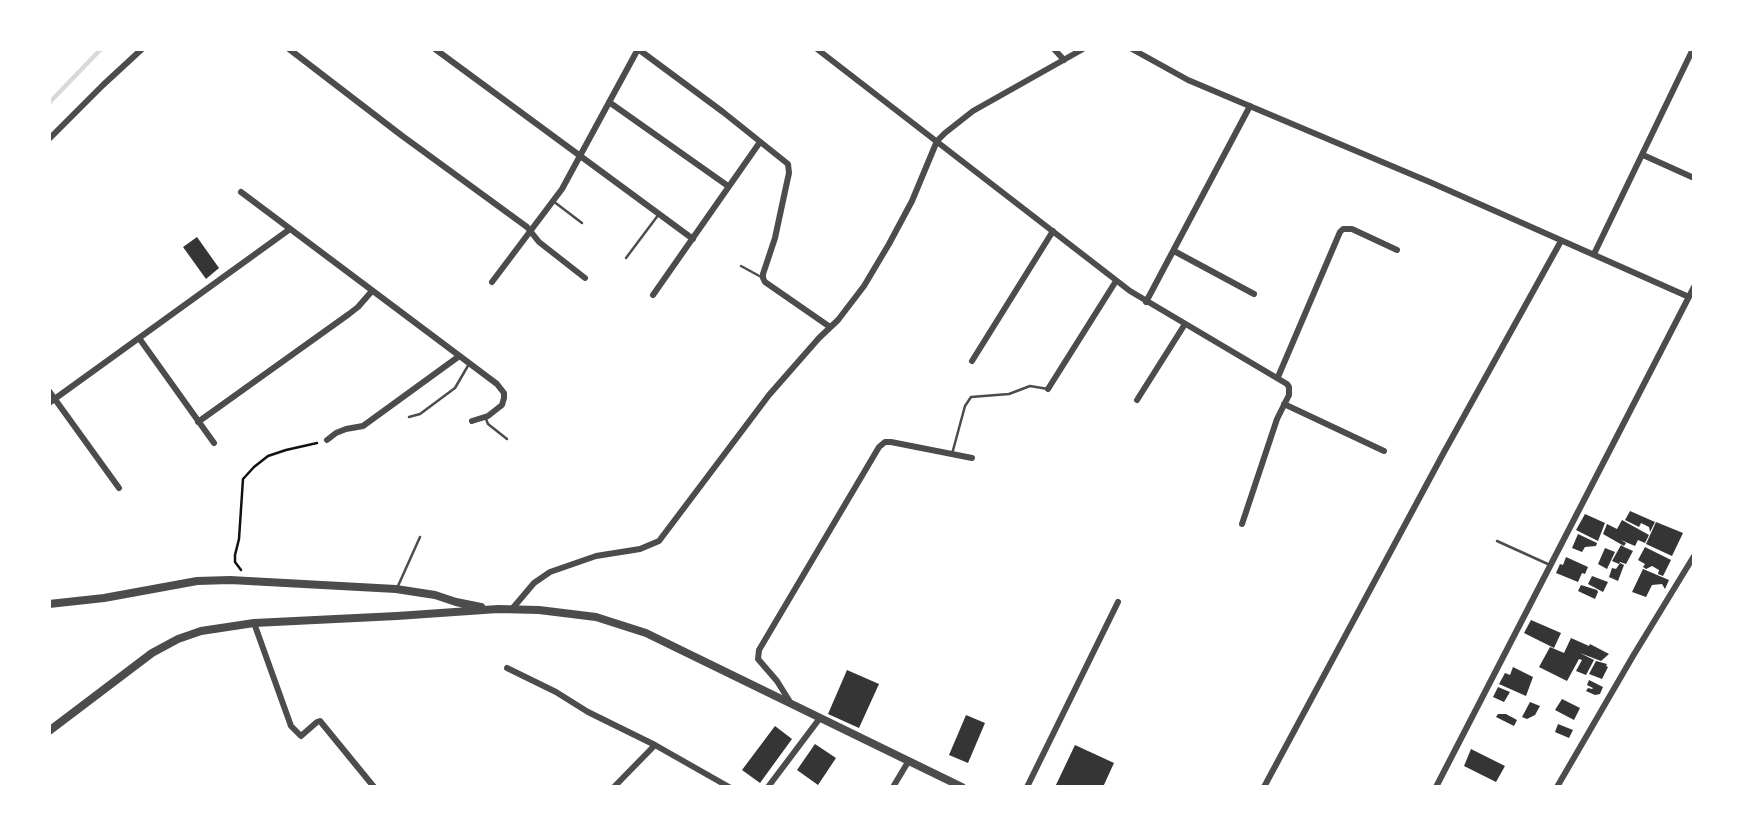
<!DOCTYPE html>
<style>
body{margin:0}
#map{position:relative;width:1743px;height:836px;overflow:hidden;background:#fff;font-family:"Asap Condensed",sans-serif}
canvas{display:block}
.frame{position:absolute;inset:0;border:51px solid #fff;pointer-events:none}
</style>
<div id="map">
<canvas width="1743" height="836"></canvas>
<div class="frame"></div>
</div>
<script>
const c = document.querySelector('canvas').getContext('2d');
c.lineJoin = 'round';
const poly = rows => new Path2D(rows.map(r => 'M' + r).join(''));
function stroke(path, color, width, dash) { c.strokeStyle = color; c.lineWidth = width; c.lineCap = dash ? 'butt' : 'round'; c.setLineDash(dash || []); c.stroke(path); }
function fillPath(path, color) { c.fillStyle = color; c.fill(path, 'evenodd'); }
stroke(poly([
 [49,103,101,49]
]), '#d9d9d9', 4.5);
fillPath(poly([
 [197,237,219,268,206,279,183,247],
 [1630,511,1655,522,1650,532,1649,527,1641,523,1639,527,1625,520],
 [1585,514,1605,523,1598,541,1576,530],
 [1622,520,1649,535,1645,543,1638,540,1635,546,1621,540,1626,543,1624,546,1603,534,1607,524,1617,529],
 [1656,522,1683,533,1672,556,1646,544],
 [1578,534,1597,543,1596,546,1585,547,1582,552,1572,548],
 [1621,545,1624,547,1622,550,1624,547,1633,551,1626,564,1620,562,1619,564,1612,561],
 [1645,547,1671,560,1663,576,1658,574,1659,570,1652,566,1646,569,1643,567,1645,564,1638,560],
 [1605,548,1615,552,1607,569,1598,564],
 [1566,557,1588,567,1585,574,1582,573,1578,582,1556,573,1560,564,1563,565],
 [1620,563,1624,565,1618,581,1609,577,1612,568,1616,569],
 [1643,569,1669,580,1665,589,1662,584,1652,585,1646,597,1632,592],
 [1592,576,1608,582,1603,592,1588,584],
 [1581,585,1597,590,1598,592,1595,599,1578,591],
 [1531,620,1561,633,1554,648,1524,633],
 [1571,638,1589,646,1590,644,1609,654,1601,661,1580,653,1594,660,1586,675,1576,671,1582,660,1579,659,1567,681,1539,667,1550,647,1564,653],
 [1596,661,1607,664,1606,666,1608,667,1602,679,1589,674],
 [1513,667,1533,677,1526,696,1499,684,1505,673,1510,675],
 [847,670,879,684,859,728,828,714],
 [1589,680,1603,687,1600,694,1595,695,1586,691,1588,688,1592,689,1593,688,1587,685],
 [1498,687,1510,692,1504,702,1493,697],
 [1562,699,1580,708,1574,720,1555,710],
 [1530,702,1540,706,1535,715,1527,719,1522,717],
 [1498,714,1506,714,1517,720,1514,726,1496,717],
 [966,715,985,723,968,763,949,755],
 [1558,724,1573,730,1569,738,1555,732],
 [775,726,792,739,760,783,742,770],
 [815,744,836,758,818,785,797,770],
 [1075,745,1114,763,1103,787,1055,787],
 [1471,749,1505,766,1496,782,1464,766]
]), '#353535');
stroke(poly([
 [241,570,235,562,235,555,239,539,243,479,254,467,268,456,286,450,317,443]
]), '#111', 2.5);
stroke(poly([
 [553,201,582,223],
 [626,258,659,214],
 [741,266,763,278],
 [409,417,420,414,455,388,469,364],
 [486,419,488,424,507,439],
 [952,454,965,406,971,397,1009,394,1030,386,1048,389],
 [1497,541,1550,565],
 [398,586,420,537]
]), '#4c4c4c', 2.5);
stroke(poly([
 [289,49,401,135,527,227,539,242,585,278],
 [435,49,693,239],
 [638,49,723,112,788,164,789,173,787,182,775,238,763,274,763,278,765,282,830,327],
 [817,49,1130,291,1287,384,1289,387,1289,395,1277,419,1242,524],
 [1054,49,1064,60],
 [1132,49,1188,80,1432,183,1689,297],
 [609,102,728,186],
 [49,139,103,85,142,49],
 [1643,155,1694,178],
 [241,192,497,384,504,393,504,398,502,405,488,416,472,421],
 [1174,251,1254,294],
 [1594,254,1693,49],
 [492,282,562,189,638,49],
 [653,295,760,142],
 [1146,302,1250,106],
 [139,338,214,443],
 [972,361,1053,231],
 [1278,377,1340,232,1343,229,1352,229,1397,250],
 [1048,389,1116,281],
 [49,391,119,488],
 [1137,400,1185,324],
 [49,403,290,229],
 [1284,404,1384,451],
 [198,422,349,314,358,307,372,291],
 [327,440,336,433,346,429,363,426,458,357],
 [512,609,534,583,550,572,596,556,640,549,659,541,769,395,819,338,838,320,864,286,889,244,912,201,937,141,945,133,973,111,1083,49],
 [254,623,291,726,301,736,317,722,320,721,374,787],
 [507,668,556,692,588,712,655,745,729,787],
 [790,702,777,681,758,659,759,650,879,447,885,442,891,442,972,458],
 [614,787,655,745],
 [768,787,820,718],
 [893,787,908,762],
 [1027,787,1118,602],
 [1264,787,1443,454,1561,241],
 [1436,787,1694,287],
 [1557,787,1633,656,1694,556]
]), '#4c4c4c', 6);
stroke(poly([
 [49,604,104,598,197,581,230,580,396,589,435,595,456,602,481,607],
 [49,731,152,653,178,639,201,631,254,623,397,616,498,609,539,610,596,617,646,633,962,787]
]), '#4c4c4c', 8);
</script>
